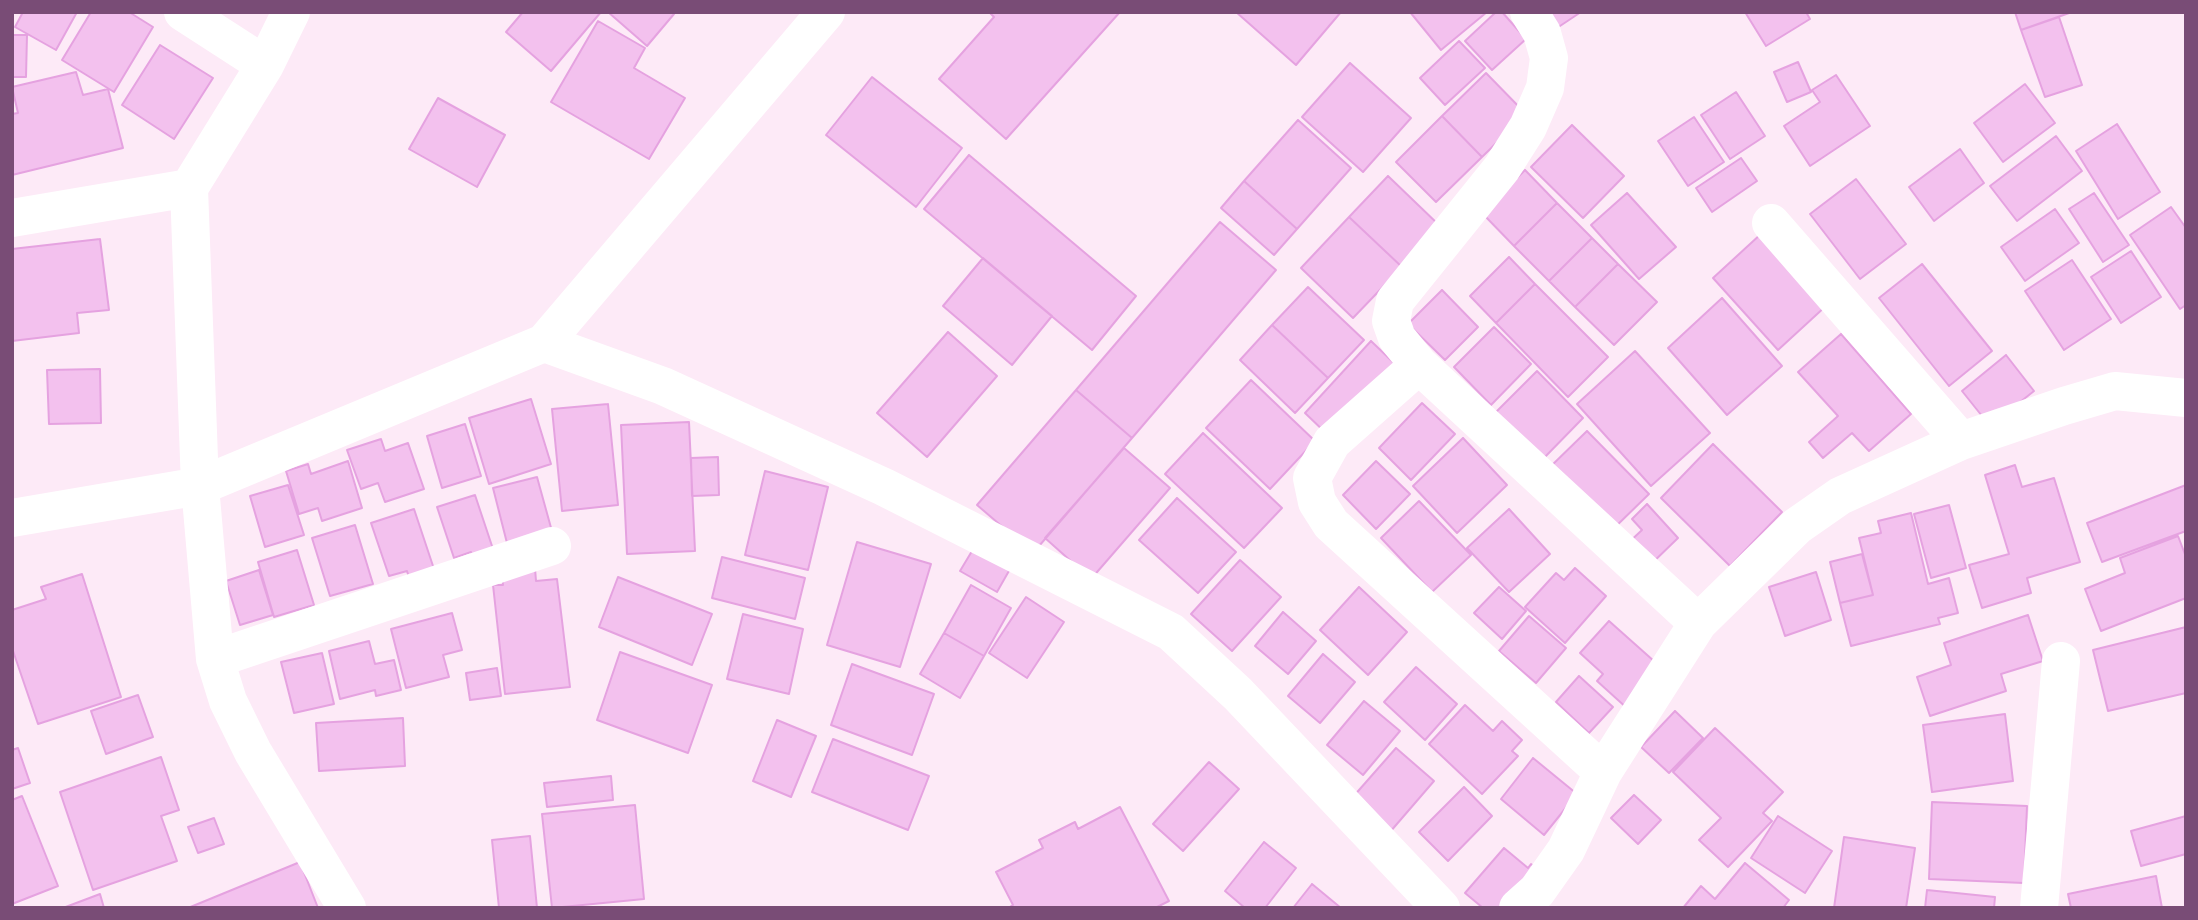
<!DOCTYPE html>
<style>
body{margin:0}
#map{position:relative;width:2198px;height:920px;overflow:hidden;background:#fdeaf7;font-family:"Fira Sans Condensed",sans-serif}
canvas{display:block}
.frame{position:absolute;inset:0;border:14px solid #794c76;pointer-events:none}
</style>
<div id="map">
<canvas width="2198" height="920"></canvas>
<div class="frame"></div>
</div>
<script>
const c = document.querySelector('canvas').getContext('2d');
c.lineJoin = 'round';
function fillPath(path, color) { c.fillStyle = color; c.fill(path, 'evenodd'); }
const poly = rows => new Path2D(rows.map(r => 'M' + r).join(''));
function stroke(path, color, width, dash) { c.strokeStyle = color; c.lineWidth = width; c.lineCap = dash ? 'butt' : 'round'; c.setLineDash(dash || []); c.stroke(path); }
const building = poly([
 [23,12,77,12,56,50,15,27,23,12],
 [91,12,129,12,153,27,114,92,62,60,91,12],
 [523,12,601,12,551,71,506,32,523,12],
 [608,12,672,12,674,14,647,46,608,12],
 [989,12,1120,12,1006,139,939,79,994,17,989,12],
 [1236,12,1341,12,1296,65,1236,12],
 [1410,12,1487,12,1441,50,1410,12],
 [1496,12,1502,12,1526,39,1492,70,1465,41,1496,12],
 [1538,12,1581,12,1551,32,1538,12],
 [1745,12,1806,12,1810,19,1766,46,1745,12],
 [2015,12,2072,12,2021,30,2015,12],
 [2059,17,2082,85,2045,97,2021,30,2059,17],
 [598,21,645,48,634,68,685,98,649,159,551,102,598,21],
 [12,35,27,35,26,77,12,77,12,35],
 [1459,41,1485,68,1445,105,1420,78,1459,41],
 [160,45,213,78,174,139,122,105,160,45],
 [1798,62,1811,92,1787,102,1774,72,1798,62],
 [1350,63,1411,118,1363,172,1302,117,1350,63],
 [76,72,83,95,108,89,123,148,12,175,12,114,18,113,12,87,76,72],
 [1486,73,1526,114,1482,157,1442,116,1486,73],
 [1836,75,1870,126,1810,166,1784,126,1820,102,1812,90,1836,75],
 [872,77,962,148,916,207,826,135,872,77],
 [2025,84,2055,123,2003,162,1974,123,2025,84],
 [1736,92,1765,136,1730,159,1701,115,1736,92],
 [438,98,505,135,477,187,409,149,438,98],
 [1442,116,1482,157,1436,202,1396,162,1442,116],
 [1694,117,1724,162,1688,186,1658,141,1694,117],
 [1298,120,1351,168,1297,229,1244,181,1298,120],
 [2117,124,2160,192,2118,219,2076,151,2117,124],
 [1572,125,1624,176,1583,218,1531,167,1572,125],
 [2056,136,2082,171,2017,221,1990,186,2056,136],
 [1960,149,1984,183,1934,221,1909,187,1960,149],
 [969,155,1136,296,1092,350,924,209,969,155],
 [1741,158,1757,181,1712,212,1696,188,1741,158],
 [1525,170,1557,203,1514,246,1482,213,1525,170],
 [1388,176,1440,226,1402,267,1349,217,1388,176],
 [1856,179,1906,244,1860,279,1810,214,1856,179],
 [1244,181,1297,229,1274,255,1221,208,1244,181],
 [1627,193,1676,247,1639,279,1591,225,1627,193],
 [2094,193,2129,245,2103,262,2069,209,2094,193],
 [1557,203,1592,238,1549,281,1514,246,1557,203],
 [2171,207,2186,228,2186,305,2180,309,2130,235,2171,207],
 [2055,209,2079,243,2025,281,2001,247,2055,209],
 [1349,217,1402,267,1353,318,1301,268,1349,217],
 [1220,222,1276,270,1132,438,1076,390,1220,222],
 [1762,233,1827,305,1778,350,1713,278,1762,233],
 [1592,238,1618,264,1575,307,1549,281,1592,238],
 [100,239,109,310,77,313,79,333,12,341,12,249,100,239],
 [2131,251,2161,297,2121,323,2091,277,2131,251],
 [1509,257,1535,284,1496,323,1470,296,1509,257],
 [983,258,1052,316,1012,365,943,306,983,258],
 [2072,260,2111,319,2064,350,2025,291,2072,260],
 [1618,264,1657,302,1614,345,1575,307,1618,264],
 [1922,264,1992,351,1949,386,1879,298,1922,264],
 [1535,284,1608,357,1568,397,1496,323,1535,284],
 [1308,287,1364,340,1328,378,1272,325,1308,287],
 [1442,290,1478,327,1445,360,1408,324,1442,290],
 [1722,298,1782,366,1727,415,1668,348,1722,298],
 [1272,325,1328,378,1295,413,1240,360,1272,325],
 [1494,327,1531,364,1491,405,1454,367,1494,327],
 [948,332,997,376,927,457,877,413,948,332],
 [1841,334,1911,414,1869,451,1852,433,1823,458,1809,442,1838,416,1798,372,1841,334],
 [1371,341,1396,365,1330,437,1305,413,1371,341],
 [1635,351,1710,433,1651,486,1577,404,1635,351],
 [2006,355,2034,391,1990,426,1962,391,2006,355],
 [100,369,101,423,49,424,47,370,100,369],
 [1537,371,1583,418,1541,461,1494,414,1537,371],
 [1251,380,1315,441,1270,489,1206,428,1251,380],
 [1076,390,1132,438,1033,553,977,505,1076,390],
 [531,399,551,464,489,484,469,418,531,399],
 [1422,403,1455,434,1411,480,1379,448,1422,403],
 [608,404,618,505,562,511,552,409,608,404],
 [689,422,695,551,627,554,621,425,689,422],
 [465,424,481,476,442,488,427,436,465,424],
 [1587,431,1649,494,1609,533,1548,469,1587,431],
 [1203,433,1282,508,1244,548,1165,474,1203,433],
 [1463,438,1507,485,1457,533,1413,486,1463,438],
 [381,439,385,451,408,443,424,489,385,502,378,483,361,489,347,450,381,439],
 [1713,444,1782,512,1730,566,1661,498,1713,444],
 [1124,448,1170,488,1091,579,1045,538,1124,448],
 [718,457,719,495,692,496,691,458,718,457],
 [348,461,362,508,322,521,318,508,299,514,286,471,308,464,311,474,348,461],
 [1376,461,1410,494,1376,529,1343,495,1376,461],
 [2015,465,2022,487,2054,478,2080,562,2027,578,2031,593,1982,608,1969,565,2009,554,1985,475,2015,465],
 [765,471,828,487,808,570,745,555,765,471],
 [537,477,553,535,508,547,493,488,537,477],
 [288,485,304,535,265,547,250,496,288,485],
 [2186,485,2186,531,2102,562,2087,523,2186,485],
 [475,495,495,555,474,562,471,552,454,558,437,507,475,495],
 [1177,498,1236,552,1198,593,1139,540,1177,498],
 [1419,501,1471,555,1432,592,1381,538,1419,501],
 [1647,504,1678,538,1647,568,1625,546,1642,530,1632,519,1647,504],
 [1949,505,1966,568,1931,578,1914,514,1949,505],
 [414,509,435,572,410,581,407,571,389,576,371,523,414,509],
 [1509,509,1550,554,1509,592,1467,548,1509,509],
 [1911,513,1928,584,1949,578,1958,613,1938,618,1940,624,1851,646,1840,603,1873,595,1859,538,1881,533,1878,521,1911,513],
 [355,525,373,584,330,596,312,538,355,525],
 [2178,536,2186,557,2186,598,2101,631,2085,589,2125,573,2120,558,2178,536],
 [978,541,1014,562,997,592,960,571,978,541],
 [857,542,931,564,900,667,827,645,857,542],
 [297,550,314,605,274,617,258,562,297,550],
 [1862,554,1873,595,1840,603,1830,562,1862,554],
 [722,557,805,578,795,619,712,598,722,557],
 [1240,560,1281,597,1232,651,1191,614,1240,560],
 [535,568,536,581,557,579,570,687,505,694,493,585,503,585,502,572,535,568],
 [1575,568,1606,596,1565,643,1525,607,1556,573,1564,580,1575,568],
 [259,570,273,615,240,625,226,581,259,570],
 [1816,572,1831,620,1785,636,1769,587,1816,572],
 [82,574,121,697,38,724,12,648,12,610,46,599,41,587,82,574],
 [618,577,712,614,692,665,599,627,618,577],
 [971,585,1011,608,984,656,944,633,971,585],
 [1359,587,1407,632,1368,675,1320,630,1359,587],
 [1499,587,1526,611,1502,639,1474,613,1499,587],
 [1026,597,1064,622,1027,678,989,653,1026,597],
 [1283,612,1316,641,1288,674,1255,646,1283,612],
 [452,613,462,650,443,655,449,677,406,688,391,629,452,613],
 [743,614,803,629,789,694,727,679,743,614],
 [2028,615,2043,661,2001,674,2006,691,1930,716,1917,677,1951,665,1944,643,2028,615],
 [1529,616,1566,648,1536,683,1499,651,1529,616],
 [1609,621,1664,670,1629,710,1597,681,1603,674,1580,653,1609,621],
 [2186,627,2186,693,2108,711,2093,650,2186,627],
 [944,633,984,656,960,698,920,674,944,633],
 [369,641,375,664,394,660,401,690,376,696,375,690,340,699,329,651,369,641],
 [620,652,712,685,688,753,597,720,620,652],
 [322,653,334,704,294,713,281,662,322,653],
 [1323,654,1355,682,1320,723,1288,696,1323,654],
 [852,664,934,694,912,755,831,725,852,664],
 [1416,667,1457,704,1425,740,1384,702,1416,667],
 [497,668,501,696,470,700,466,673,497,668],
 [1579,676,1613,707,1589,733,1556,702,1579,676],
 [138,695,153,737,106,754,91,711,138,695],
 [1364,701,1400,731,1363,775,1327,745,1364,701],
 [1465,705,1493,731,1502,721,1522,740,1512,751,1518,756,1482,794,1429,744,1465,705],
 [1675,711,1703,738,1669,773,1641,747,1675,711],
 [2005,714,2013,781,1932,792,1923,725,2005,714],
 [403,718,405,766,319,771,316,723,403,718],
 [777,720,816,736,791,797,753,781,777,720],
 [1715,728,1783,792,1763,813,1772,821,1728,867,1699,840,1721,818,1673,772,1715,728],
 [833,739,929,776,908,830,812,792,833,739],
 [18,748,30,783,12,789,12,750,18,748],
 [1396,748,1434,781,1390,832,1352,798,1396,748],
 [161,757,179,810,161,816,177,861,93,890,60,792,161,757],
 [1533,758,1577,794,1544,835,1501,799,1533,758],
 [1209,762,1239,789,1183,851,1153,824,1209,762],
 [611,776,613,800,547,807,544,783,611,776],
 [1464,787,1492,816,1448,861,1419,832,1464,787],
 [1634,795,1661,820,1638,844,1611,818,1634,795],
 [22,796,58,886,12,904,12,800,22,796],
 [1932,802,2027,806,2024,883,1929,879,1932,802],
 [635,805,644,899,552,908,542,814,635,805],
 [1120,807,1169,901,1155,908,1008,908,1013,905,996,872,1043,848,1039,840,1075,822,1078,829,1120,807],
 [1778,816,1832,851,1805,893,1751,858,1778,816],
 [2186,816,2186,854,2141,866,2131,831,2186,816],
 [214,818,224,844,198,853,188,827,214,818],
 [530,836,537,908,499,908,492,840,530,836],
 [1844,837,1915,848,1906,908,1834,908,1844,837],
 [1264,842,1296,868,1265,908,1245,908,1225,891,1264,842],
 [1504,848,1528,868,1531,864,1545,875,1501,908,1483,908,1465,893,1504,848],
 [300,862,318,908,188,908,300,862],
 [1745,863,1789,900,1783,908,1683,908,1701,886,1715,899,1745,863],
 [2156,876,2162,908,2071,908,2068,894,2156,876],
 [1312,884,1341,908,1293,908,1312,884],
 [1927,890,1995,897,1994,908,1925,908,1927,890],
 [100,894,104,908,63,908,100,894]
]);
fillPath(building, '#f3c1ee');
stroke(building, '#e5a2e0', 2);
stroke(poly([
 [183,12,265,65],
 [291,12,265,65,189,188,200,486,215,659,228,701,253,752,347,908],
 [1529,12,1542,33,1549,58,1545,88,1528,127,1502,168,1395,301,1391,321,1397,338,1419,365,1332,442,1312,478,1317,502,1331,524,1603,772],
 [12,218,189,188],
 [1771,223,1961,441],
 [544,343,663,386,884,487,1171,632,1238,694,1441,908],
 [1419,365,1698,623],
 [12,518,200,486,544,343,826,12],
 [215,659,552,546],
 [1518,908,1537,891,1566,850,1603,772,1698,623,1797,526,1840,496,1961,441,2064,406,2115,391,2186,398],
 [2039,908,2061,661]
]), '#fff', 38);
</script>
